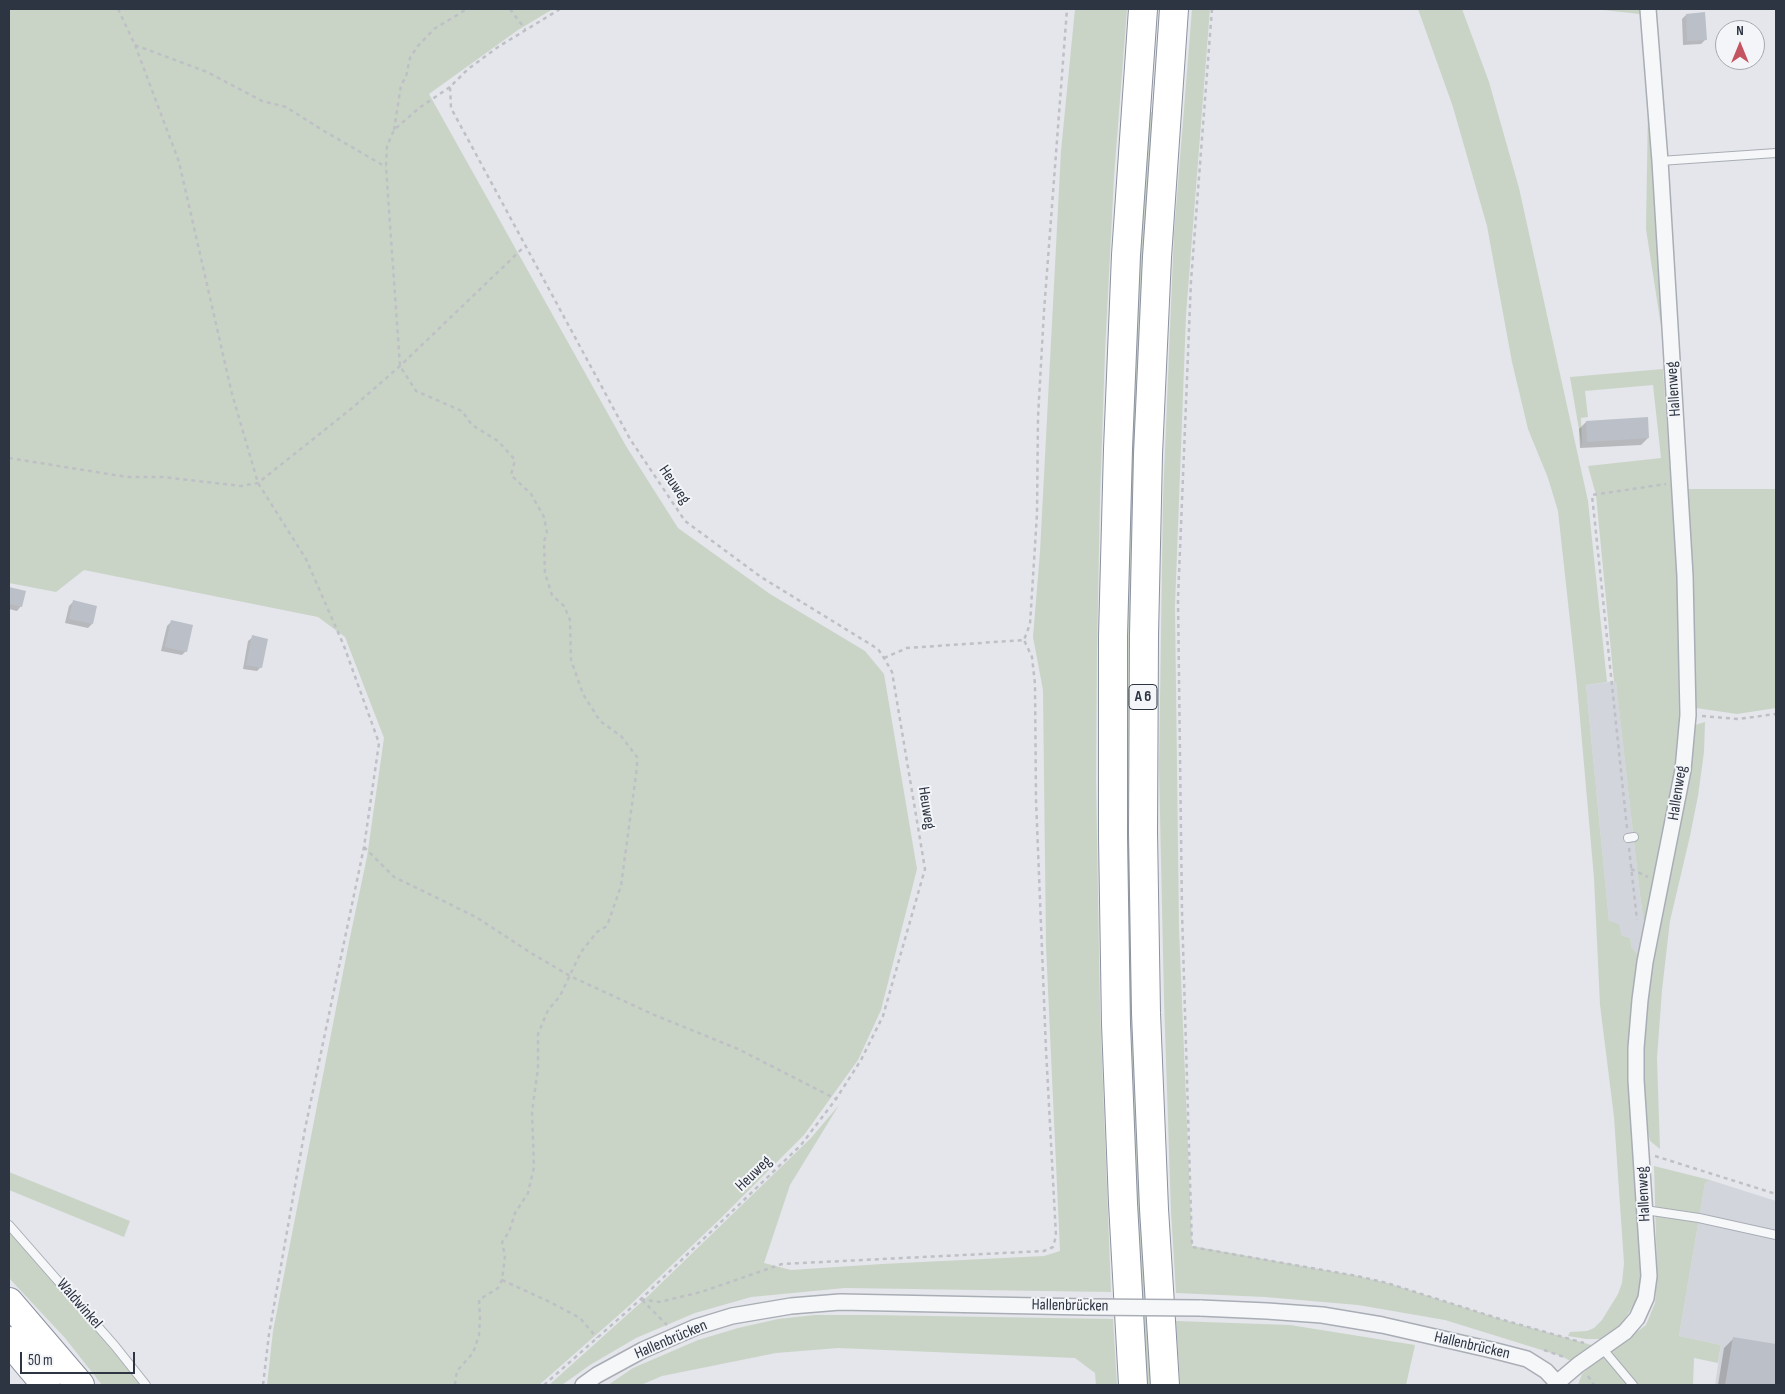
<!DOCTYPE html>
<meta charset="utf-8">
<style>
body{margin:0}
#map{position:relative;width:1785px;height:1394px;overflow:hidden;background:#e4e6eb;font-family:"Sofia Sans Condensed",sans-serif}
canvas{display:block}
.frame{position:absolute;inset:0;border:10px solid #2d3442;pointer-events:none}
.north{position:absolute;left:1715px;top:20px;width:50px;height:50px;box-sizing:border-box;background:#f3f5f8;border:1px solid #a4a8af;border-radius:50%;rotate:0deg;font-size:14px;font-weight:700;line-height:20px;text-align:center;color:#2d3442}
.north::after{content:'';display:block;margin:auto;width:18px;height:22px;background:#c55461;clip-path:polygon(50% 0,100% 100%,50% 72%,0 100%)}
.scale{position:absolute;left:20px;top:1352px;width:115px;height:22px;box-sizing:border-box;border:2px solid #2d3442;border-top:0;padding-left:6px;font-size:15px;line-height:18px;white-space:nowrap;color:#2d3442;-webkit-text-stroke:4px #f3f5f8;paint-order:stroke}
</style>
<div id="map">
<canvas width="1785" height="1394"></canvas>
<div class="frame"></div>
<div class="north">N</div>
<div class="scale">50 m</div>
</div>
<script>
const c = document.querySelector('canvas').getContext('2d');
c.lineJoin = 'round';
function fillPath(path, color) { c.fillStyle = color; c.fill(path, 'evenodd'); }
const poly = rows => new Path2D(rows.map(r => 'M' + r).join(''));
function stroke(path, color, width, dash) { c.strokeStyle = color; c.lineWidth = width; c.lineCap = dash ? 'butt' : 'round'; c.setLineDash(dash || []); c.stroke(path); }
function write(font, color, halo, rows, align = 'center') {
  c.font = font + ' "Sofia Sans Condensed",sans-serif'; c.lineWidth = 4; c.setLineDash([]); c.textBaseline = 'middle'; c.strokeStyle = halo; c.fillStyle = color; for (const [text, x, y, turn = 0] of rows) {
    c.save(); c.translate(x, y); c.rotate((+turn || 0) * Math.PI / 180); c.textAlign = isNaN(turn) ? turn : align; if (halo) c.strokeText(text, 0, 0); c.fillText(text, 0, 0); c.restore();
  }
}
fillPath(poly([
 [1616,681,1640,895,1645,932,1639,959,1636,952,1632,948,1630,938,1621,935,1609,921,1586,685],
 [1710,1180,1776,1201,1776,1385,1715,1385,1721,1345,1679,1336,1705,1183]
]), '#d2d5dc');
fillPath(poly([
 [9,9,553,9,518,30,429,94,626,446,678,528,770,594,865,651,884,674,917,869,881,1010,858,1060,804,1135,721,1218,630,1305,539,1385,267,1385,273,1331,349,942,367,857,384,738,345,637,318,617,84,570,56,592,9,583],
 [1075,9,1127,9,1114,177,1105,352,1100,499,1097,652,1096,780,1100,1008,1111,1292,845,1288,751,1297,695,1313,636,1338,590,1365,562,1385,549,1385,647,1297,811,1138,839,1105,790,1185,764,1263,791,1270,882,1264,1044,1256,1060,1251,1046,946,1043,690,1033,637,1040,552,1061,151],
 [1192,9,1210,9,1186,315,1175,606,1179,928,1192,1246,1357,1276,1387,1283,1500,1319,1602,1348,1578,1365,1561,1356,1445,1320,1358,1305,1265,1297,1176,1293,1171,1212,1164,999,1159,768,1163,498,1174,233],
 [1418,9,1462,9,1489,82,1519,188,1588,501,1607,682,1586,685,1609,921,1619,924,1621,935,1630,938,1632,948,1636,952,1639,959,1642,1285,1635,1302,1622,1324,1602,1339,1586,1339,1568,1336,1570,1332,1587,1331,1594,1328,1602,1320,1618,1294,1622,1283,1624,1263,1614,1117,1600,1005,1594,878,1577,685,1558,511,1548,478,1528,429,1512,362,1487,226,1453,107],
 [1594,9,1644,9,1667,365,1646,229,1648,106,1640,14],
 [1150,112,1155,112,1153,1385,1144,1385,1129,1079,1122,727,1138,229],
 [1663,369,1677,572,1679,724,1672,795,1645,932,1640,895,1616,682,1614,682,1596,495,1588,466,1661,458,1653,385,1585,391,1588,417,1581,418,1582,447,1570,377],
 [1688,489,1776,489,1776,708,1737,714,1696,708],
 [1705,722,1704,752,1698,796,1690,836,1670,921,1662,990,1657,1058,1660,1149,1650,1141,1647,1128,1644,1105,1644,1029,1659,918,1686,797,1695,725],
 [1654,1166,1710,1180,1705,1183,1679,1336,1721,1345,1718,1363,1694,1358,1693,1385,1578,1385,1582,1374,1592,1365,1646,1325,1655,1303,1657,1274],
 [9,1172,130,1221,124,1237,9,1190],
 [9,1231,66,1294,141,1385,102,1385,65,1338,9,1278],
 [815,1315,870,1315,1113,1319,1117,1385,1096,1385,1095,1373,1075,1358,838,1348,776,1353,662,1376,641,1385,608,1385,633,1368,698,1340,738,1328,778,1319],
 [1176,1321,1290,1325,1415,1345,1406,1385,1180,1385]
]), '#c9d4c6');
fillPath(poly([
 [1686,15,1706,39,1701,44,1683,45,1682,19],
 [1586,422,1648,438,1641,445,1580,448,1579,429],
 [9,588,24,592,21,606,17,611,9,609],
 [73,602,92,624,88,628,65,623,69,606],
 [171,622,186,651,182,655,161,651,167,626],
 [253,637,261,667,257,671,243,669,248,641],
 [1734,1338,1776,1346,1776,1385,1718,1385,1724,1348]
]), '#0003');
fillPath(poly([
 [1705,12,1707,40,1687,41,1686,14],
 [1648,417,1649,438,1587,442,1586,421],
 [9,587,26,591,22,607,9,604],
 [73,600,97,606,93,624,69,619],
 [171,620,193,625,187,652,165,647],
 [252,635,268,639,262,668,246,665],
 [1733,1337,1776,1344,1776,1385,1725,1385]
]), '#bbbfc7');
const lane = poly([
 [1660,161,1776,153],
 [1628,838,1634,837],
 [1645,1210,1699,1218,1776,1235],
 [9,1225,115,1346,146,1385],
 [1602,1348,1633,1385]
]);
const street = poly([
 [1200,1308,1267,1311,1322,1315,1382,1325,1496,1351,1527,1359,1546,1371,1559,1385],
 [1558,1382,1578,1365,1625,1332,1637,1318,1646,1298,1649,1276,1636,1080,1636,1048,1640,1000,1645,962,1683,770,1688,715,1685,576,1660,161,1648,9],
 [583,1385,597,1375,643,1350,696,1327,732,1316,791,1306,840,1302,1087,1307]
]);
const highway = poly([
 [9,1302,80,1385],
 [9,1341,46,1385],
 [1133,1385,1123,1203,1116,1024,1113,837,1113,636,1118,449,1126,255,1143,9],
 [1165,1385,1154,1209,1146,1013,1143,832,1144,635,1148,454,1157,257,1174,9]
]);
stroke(lane, '#a9adb5', 10);
stroke(street, '#a9adb5', 18);
stroke(highway, '#8c93a0', 30);
stroke(poly([
 [118,9,135,45,179,162,232,394,258,483,306,559,344,646,379,743,364,847,305,1129,269,1334,263,1385],
 [510,9,525,29],
 [1212,9,1191,281,1178,599,1182,911,1192,1247,1357,1276,1387,1283,1500,1319,1584,1343],
 [135,45,207,72,262,101,286,107,324,131,386,167],
 [450,87,419,108,394,130,387,146,386,167,400,366,416,391,462,411,472,425,498,441,515,460,511,475,531,494,544,517,547,533,544,541,545,573,552,595,564,606,570,620,571,660,583,694,600,721,621,736,637,757,637,767,621,886,607,926,597,932,581,952,560,996,548,1010,538,1034,538,1068,532,1112,534,1167,528,1193,515,1213,509,1232,502,1242,505,1256,502,1280,498,1288,479,1300,480,1318,479,1335,473,1353,457,1371,455,1384,456,1385],
 [394,130,401,85,406,77,410,58,417,47,434,29,467,9],
 [9,458,127,477,162,477,242,486,258,483,352,408,400,366,525,246],
 [884,658,907,648,1024,640,1030,624,1037,514,1038,417,1044,311,1067,9],
 [1702,716,1738,719,1776,714],
 [1627,828,1592,495,1666,484],
 [364,847,394,877,476,917,531,953,570,976,652,1014,738,1049,836,1099],
 [1629,848,1637,920],
 [1631,869,1648,877],
 [1655,1156,1776,1194],
 [502,1280,550,1302,580,1318,597,1338],
 [641,1299,659,1302,701,1292,782,1264,1044,1251,1053,1247,1056,1236,1046,1050,1036,800,1035,684,1032,657,1024,640],
 [642,1300,667,1325],
 [1544,1350,1564,1357],
 [1588,1376,1594,1385],
 [544,1385,641,1299,801,1145,836,1099,861,1060,883,1016,925,869,892,672,884,658,878,649,761,577,685,521,630,439,451,108,450,87,468,69,498,47,560,9]
]), '#bec0c6', 2.5, [4, 4]);
stroke(lane, '#f6f7f9', 8);
stroke(street, '#f6f7f9', 15);
stroke(highway, '#fff', 28);
const streetBridge = poly([
 [1087,1307,1200,1308]
]);
stroke(streetBridge, '#a9adb5', 18, []);
stroke(streetBridge, '#f6f7f9', 15);
for (const [x, y, w] of [
 [1143,697,28]
]) { const box = new Path2D(); box.roundRect(x - w / 2, y - 12.5, w, 25, 4); c.fillStyle = '#f3f5f8'; c.fill(box); stroke(box, '#2d3442', 1); }
write('bold 15px', '#2d3442', null, [
 ["A 6",1143,697]
]);
write('16px', '#2d3442', '#f3f5f8', [
 ["Hallenweg",1674,389,-94],
 ["Heuweg",674,485,56],
 ["Hallenweg",1678,793,-81],
 ["Heuweg",926,808,81],
 ["Heuweg",754,1174,-44],
 ["Hallenweg",1644,1194,-93],
 ["Waldwinkel",79,1304,49],
 ["Hallenbrücken",1070,1306,1],
 ["Hallenbrücken",671,1340,-23],
 ["Hallenbrücken",1472,1346,13]
]);
</script>
